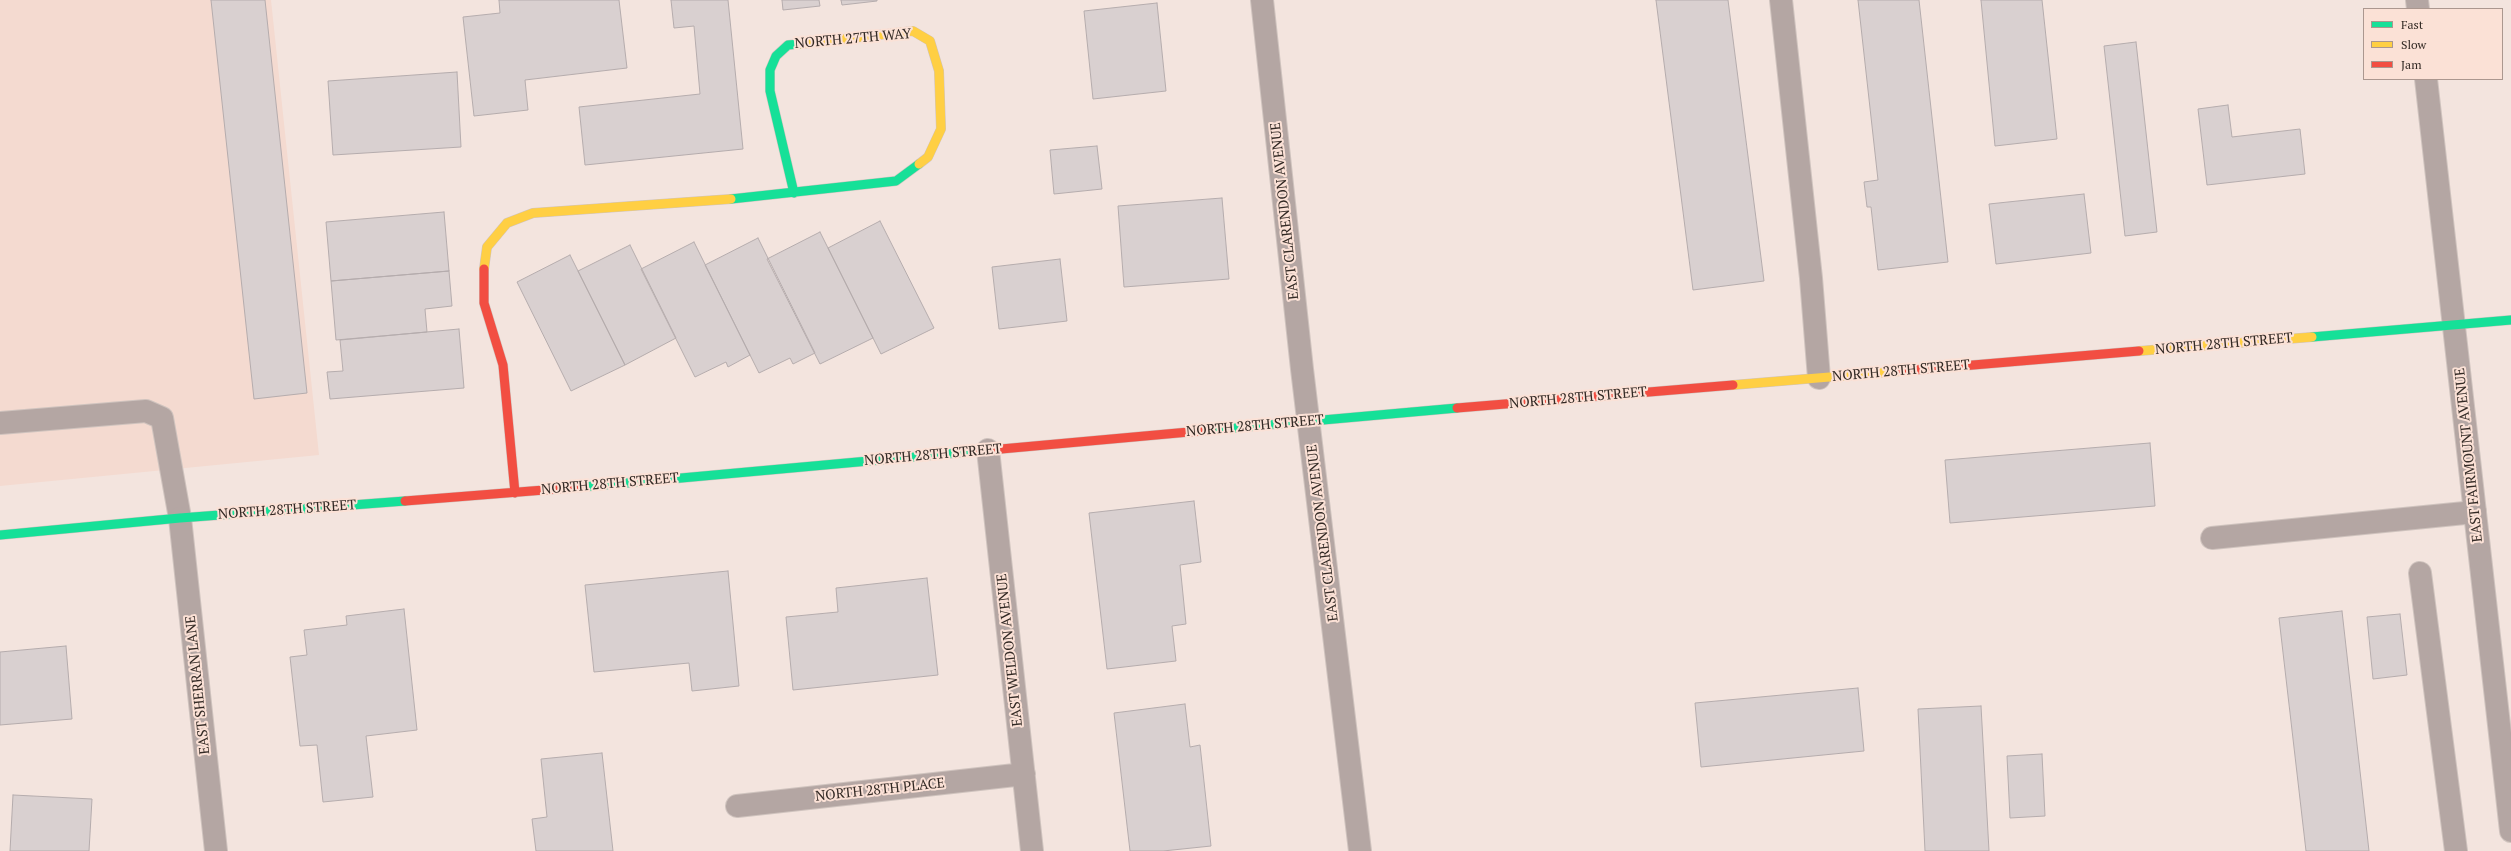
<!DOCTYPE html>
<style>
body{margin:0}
#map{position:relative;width:2511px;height:851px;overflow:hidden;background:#f3e4de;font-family:"PT Serif",serif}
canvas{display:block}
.legend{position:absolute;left:2363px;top:8px;width:140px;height:72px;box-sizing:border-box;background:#fbe1d6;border:1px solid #ab978f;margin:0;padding:5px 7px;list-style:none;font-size:12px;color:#322924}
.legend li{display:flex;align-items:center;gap:8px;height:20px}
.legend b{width:20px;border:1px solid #ab978f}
</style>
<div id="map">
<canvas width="2511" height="851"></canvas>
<ul class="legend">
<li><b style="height:5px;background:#16e098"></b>Fast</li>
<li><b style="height:5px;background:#ffcf43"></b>Slow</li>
<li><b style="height:5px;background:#f24e42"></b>Jam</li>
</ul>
</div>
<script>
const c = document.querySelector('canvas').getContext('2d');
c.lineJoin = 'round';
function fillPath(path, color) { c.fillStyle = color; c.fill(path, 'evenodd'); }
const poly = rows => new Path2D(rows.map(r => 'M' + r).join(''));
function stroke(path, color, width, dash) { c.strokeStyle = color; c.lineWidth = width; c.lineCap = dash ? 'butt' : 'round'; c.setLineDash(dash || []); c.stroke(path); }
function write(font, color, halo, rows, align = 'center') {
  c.font = font + ' "PT Serif",serif'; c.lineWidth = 4; c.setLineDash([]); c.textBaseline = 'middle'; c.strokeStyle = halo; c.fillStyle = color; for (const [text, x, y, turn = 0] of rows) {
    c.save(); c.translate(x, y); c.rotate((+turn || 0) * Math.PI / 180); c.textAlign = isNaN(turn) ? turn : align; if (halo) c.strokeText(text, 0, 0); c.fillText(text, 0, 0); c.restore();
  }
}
fillPath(poly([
 [0,0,271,0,319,455,0,486]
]), '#f4dad0');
const building = poly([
 [211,0,265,0,307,393,254,399,211,0],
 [499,0,619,0,627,68,525,80,528,110,474,116,463,17,500,13,499,0],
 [671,0,728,0,743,149,585,165,579,107,700,94,694,26,674,28,671,0],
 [782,0,819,0,820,6,783,10,782,0],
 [841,0,877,0,877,1,842,5,841,0],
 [1656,0,1728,0,1764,281,1693,290,1656,0],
 [1858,0,1919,0,1948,262,1878,270,1871,207,1867,207,1864,182,1878,180,1858,0],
 [1981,0,2042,0,2057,139,1995,146,1981,0],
 [1157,3,1166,91,1093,99,1084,11,1157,3],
 [2136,42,2157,232,2125,236,2104,46,2136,42],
 [457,72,461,147,333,155,328,81,457,72],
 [2228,105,2232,137,2300,129,2305,174,2207,185,2198,109,2228,105],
 [1097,146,1102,189,1054,194,1050,150,1097,146],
 [2084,194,2091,253,1996,264,1989,204,2084,194],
 [1222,198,1229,279,1124,287,1118,206,1222,198],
 [444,212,449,271,331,281,326,222,444,212],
 [880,221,934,328,881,354,828,248,880,221],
 [820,232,873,338,820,364,767,259,820,232],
 [758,238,815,353,793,364,790,358,759,373,705,265,758,238],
 [694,242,750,355,728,367,726,362,695,377,641,269,694,242],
 [630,245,676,338,625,365,578,271,630,245],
 [570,255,625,365,571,391,517,282,570,255],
 [1060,259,1067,321,999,329,992,267,1060,259],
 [449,271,452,306,425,309,427,332,336,340,331,281,449,271],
 [459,329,464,388,330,399,327,372,343,371,340,340,459,329],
 [2150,443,2155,506,1950,523,1945,460,2150,443],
 [1194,501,1201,562,1180,565,1186,624,1172,626,1176,661,1107,669,1089,513,1194,501],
 [728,571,739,686,692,691,689,663,594,672,585,585,728,571],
 [927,578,938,675,793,690,786,617,838,612,836,588,927,578],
 [404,609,417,730,366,736,373,797,323,802,317,745,300,746,290,657,307,655,304,630,347,625,346,616,404,609],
 [2342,611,2369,851,2306,851,2279,618,2342,611],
 [2400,614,2407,675,2373,679,2367,617,2400,614],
 [66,646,72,719,0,725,0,652,66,646],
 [1858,688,1864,751,1701,767,1695,703,1858,688],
 [1185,704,1190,747,1200,745,1211,846,1163,851,1130,851,1114,713,1185,704],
 [1981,706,1989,851,1925,851,1918,709,1981,706],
 [602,753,613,851,536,851,532,819,547,817,541,759,602,753],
 [2042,754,2045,816,2010,818,2007,756,2042,754],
 [13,795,92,799,89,851,10,851,13,795]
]);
fillPath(building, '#d9d0d0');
stroke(building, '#b5acad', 1);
const lane = poly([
 [1781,0,1811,278,1819,378],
 [0,423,146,411,162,418,180,518],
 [2212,538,2475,512],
 [2420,573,2456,851]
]);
const street = poly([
 [1262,0,1302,369,1360,851],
 [2417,0,2418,9],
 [2426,79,2511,831],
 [988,450,1032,851],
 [180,518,216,851],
 [737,806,1024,774]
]);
const fast = poly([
 [794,193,770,91,770,70,776,56,788,45,800,44],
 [731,199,896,181,919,164],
 [2312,337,2511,320],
 [1211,430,1457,408],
 [582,487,979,451],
 [0,535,180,518,405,501]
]);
const slow = poly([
 [800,44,913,31,930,41,939,71,941,129,928,157,919,164],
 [484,269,487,247,507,223,533,213,731,199],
 [2139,351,2312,337],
 [1733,385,1902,371]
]);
const jam = poly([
 [484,269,484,303,503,365,515,493],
 [1902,371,2139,351],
 [1457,408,1733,385],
 [979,451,1211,430],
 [405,501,582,487]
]);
stroke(lane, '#cfc3be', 24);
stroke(street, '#cfc3be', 24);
stroke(fast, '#cfc3be', 10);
stroke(slow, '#cfc3be', 10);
stroke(jam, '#cfc3be', 10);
stroke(lane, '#b4a6a3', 22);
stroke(street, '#b4a6a3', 22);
stroke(fast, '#16e098', 9);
stroke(slow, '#ffcf43', 9);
stroke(jam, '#f24e42', 9);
write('14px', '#322924', '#fbe1d6', [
 ["NORTH 27TH WAY",853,39,-5],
 ["EAST CLARENDON AVENUE",1285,211,-96],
 ["NORTH 28TH STREET",2224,344,-5],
 ["NORTH 28TH STREET",1901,371,-5],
 ["NORTH 28TH STREET",1578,398,-5],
 ["NORTH 28TH STREET",1255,426,-5],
 ["NORTH 28TH STREET",933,455,-5],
 ["EAST FAIRMOUNT AVENUE",2469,455,-96],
 ["NORTH 28TH STREET",610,484,-5],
 ["NORTH 28TH STREET",287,510,-4],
 ["EAST CLARENDON AVENUE",1323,533,-97],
 ["EAST WELDON AVENUE",1010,650,-96],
 ["EAST SHERRAN LANE",198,685,-96],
 ["NORTH 28TH PLACE",880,790,-6]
]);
</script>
